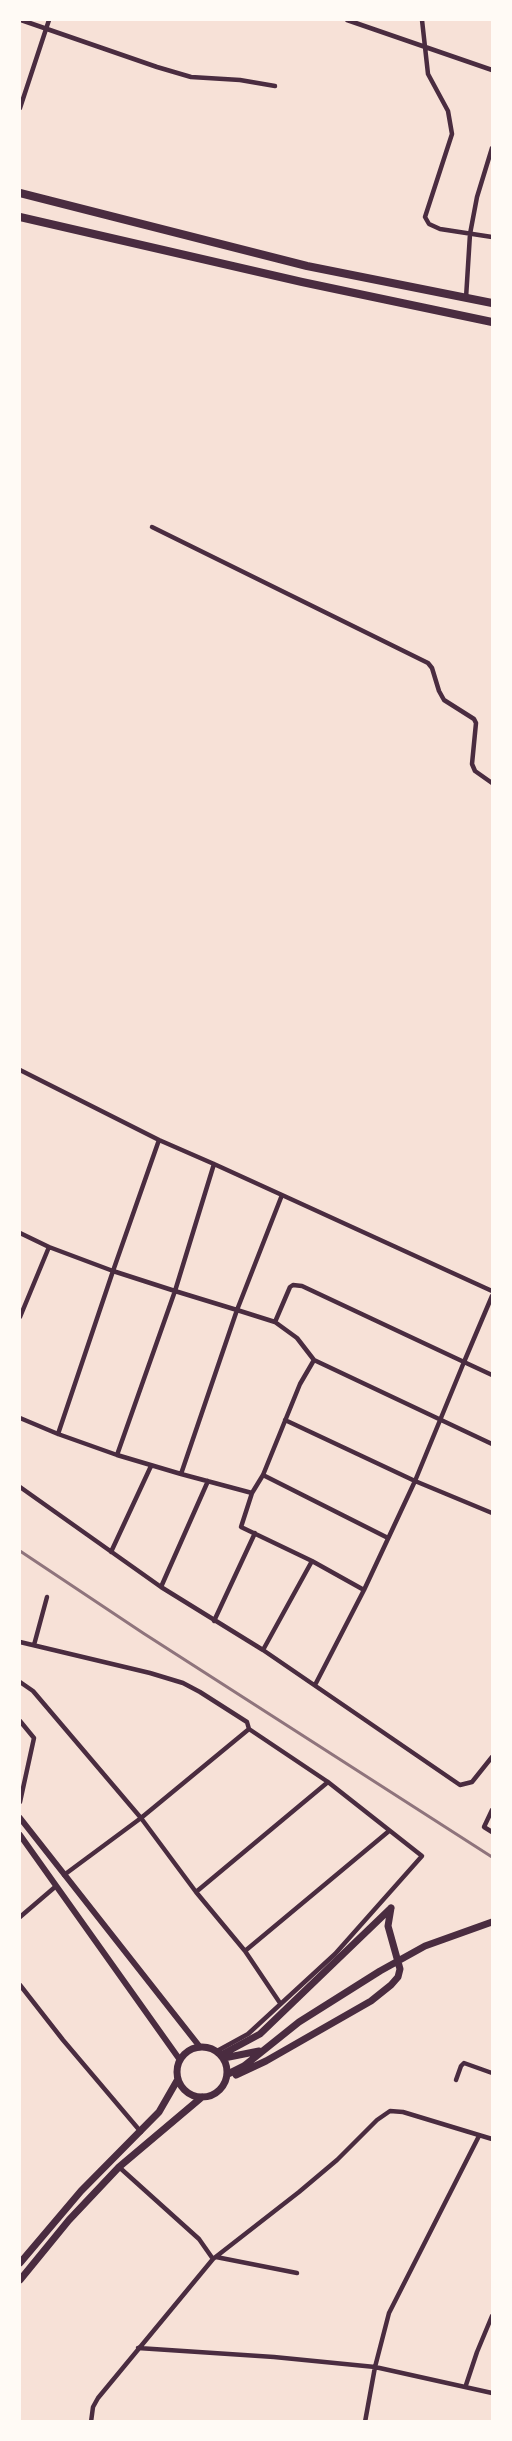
<!DOCTYPE html>
<style>
body{margin:0}
#map{position:relative;width:512px;height:2441px;overflow:hidden;background:#f7e1d7;font-family:"Crimson Pro",serif}
canvas{display:block}
.frame{position:absolute;inset:0;border:21px solid #fffaf5;pointer-events:none}
</style>
<div id="map">
<canvas width="512" height="2441"></canvas>
<div class="frame"></div>
</div>
<script>
const c = document.querySelector('canvas').getContext('2d');
c.lineJoin = 'round';
const poly = rows => new Path2D(rows.map(r => 'M' + r).join(''));
function stroke(path, color, width, dash) { c.strokeStyle = color; c.lineWidth = width; c.lineCap = dash ? 'butt' : 'round'; c.setLineDash(dash || []); c.stroke(path); }
stroke(poly([
 [21,20,157,67,191,77,240,80,275,86],
 [347,20,492,70],
 [422,20,428,74,448,111,452,134,425,217,429,224,440,229,492,237],
 [20,108,49,20],
 [466,298,470,234,477,197,492,148],
 [152,527,428,663,432,668,439,691,444,700,474,719,476,723,472,764,475,771,492,783],
 [20,1070,159,1140,214,1164],
 [214,1164,282,1195,237,1310,175,1291,214,1164],
 [282,1195,492,1291],
 [20,1233,49,1247],
 [20,1317,49,1247,113,1271,58,1434,20,1418],
 [314,1360,492,1444],
 [285,1420,415,1481,492,1513],
 [58,1434,117,1455,175,1291,113,1271,159,1140],
 [117,1455,181,1474,237,1310,275,1322],
 [181,1474,252,1493,263,1475,300,1384,314,1360,297,1338,275,1322,290,1287,293,1285,302,1286,464,1362,492,1296],
 [263,1475,388,1538],
 [20,1487,161,1587,263,1650,460,1785,472,1782,492,1757],
 [252,1493,241,1527,312,1561,364,1590],
 [111,1552,151,1466],
 [161,1587,208,1481],
 [214,1621,255,1533],
 [20,1642,150,1673,183,1683,200,1692,247,1722,249,1729,328,1782,422,1856,335,1954,248,2034,217,2051],
 [34,1645,47,1597],
 [263,1650,312,1561],
 [20,1682,33,1691,141,1818,64,1875],
 [315,1685,364,1590,415,1481,464,1362,492,1375],
 [20,1721,34,1738,20,1802],
 [249,1729,141,1818,196,1892,328,1782],
 [492,1810,484,1827,492,1832],
 [196,1892,245,1951,389,1831],
 [20,1917,55,1887],
 [245,1951,280,2003],
 [20,1985,63,2040,141,2132],
 [456,2080,461,2066,464,2063,492,2073],
 [216,2257,297,2273],
 [213,2259,299,2192,337,2160,377,2120,390,2111,403,2112,492,2139],
 [138,2348,274,2357,375,2367,492,2393],
 [466,2385,477,2352,492,2316],
 [91,2422,93,2407,98,2398,213,2259,199,2239,119,2167],
 [365,2422,375,2367,389,2313,479,2136]
]), '#4a2c40', 4.5);
stroke(poly([
 [20,1818,200,2047],
 [20,1835,180,2060]
]), '#4a2c40', 6);
stroke(poly([
 '177 2072a25 25 0 1 1 50 0a25 25 0 1 1-50 0Z',
 [221,2055,260,2034,391,1908],
 [224,2058,259,2051],
 [228,2074,244,2066,299,2022,380,1971,425,1946,492,1922],
 [236,2075,266,2061,371,2001,391,1985,398,1977,400,1969,388,1926,391,1908],
 [20,2263,81,2191,159,2112,178,2079],
 [20,2280,69,2220,119,2167,202,2097]
]), '#4a2c40', 7);
stroke(poly([
 [20,193,307,266,492,303],
 [20,217,302,282,492,322]
]), '#4a2c40', 8);
stroke(poly([
 [20,1551,143,1633,492,1857]
]), '#8f747c', 3);
</script>
